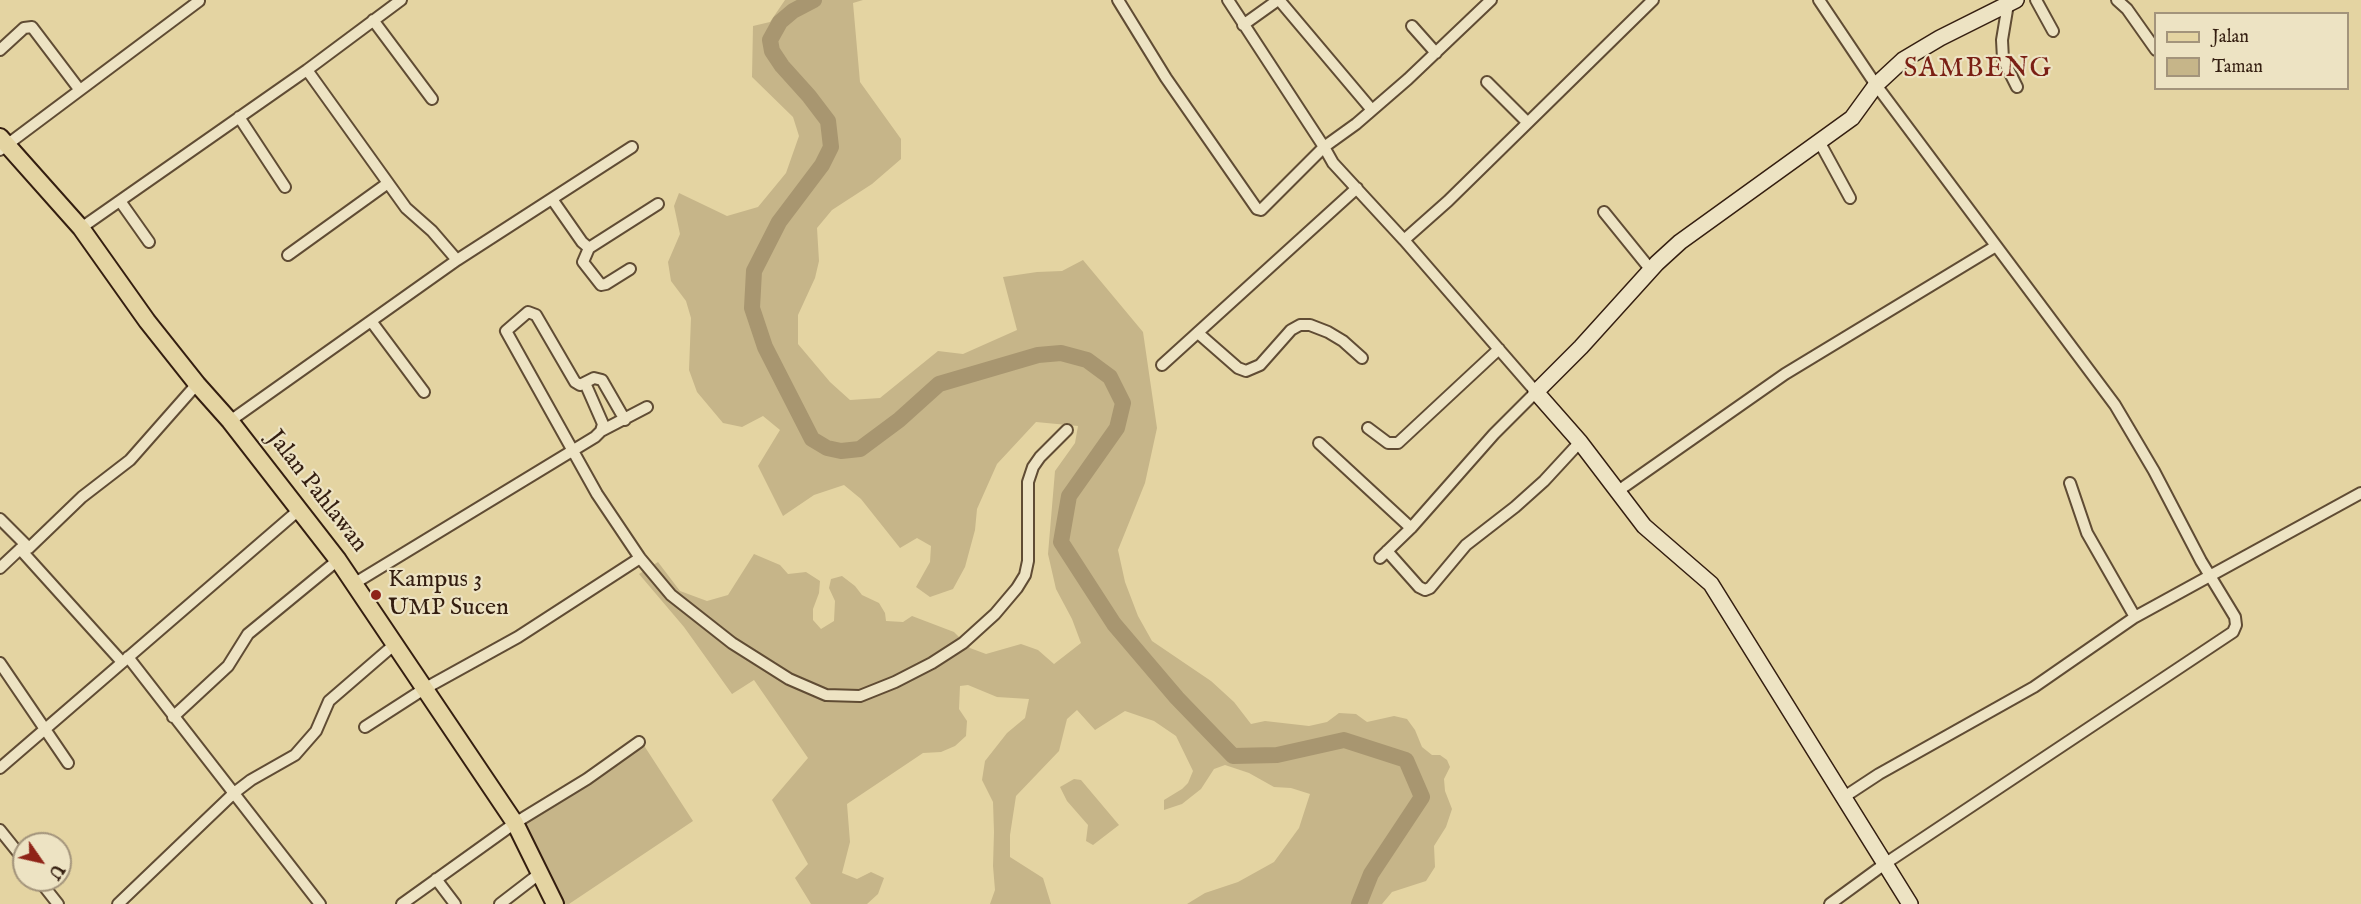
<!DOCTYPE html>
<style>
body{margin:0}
#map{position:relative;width:2361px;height:904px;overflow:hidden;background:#e4d4a2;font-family:"IM FELL English",serif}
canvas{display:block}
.legend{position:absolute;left:2154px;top:12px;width:195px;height:78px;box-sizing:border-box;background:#ede3c3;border:2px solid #a3947b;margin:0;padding:8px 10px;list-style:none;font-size:18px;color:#341e10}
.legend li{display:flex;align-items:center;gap:12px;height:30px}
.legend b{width:30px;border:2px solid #a3947b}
.north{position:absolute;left:12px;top:832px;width:60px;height:60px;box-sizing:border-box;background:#ede3c3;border:2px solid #a3947b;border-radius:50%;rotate:124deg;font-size:16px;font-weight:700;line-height:24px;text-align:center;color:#341e10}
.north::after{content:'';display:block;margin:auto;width:21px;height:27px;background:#8f2418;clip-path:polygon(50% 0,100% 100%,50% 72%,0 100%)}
</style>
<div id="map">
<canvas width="2361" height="904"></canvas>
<ul class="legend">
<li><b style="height:8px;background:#e4d4a2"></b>Jalan</li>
<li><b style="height:16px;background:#c6b589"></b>Taman</li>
</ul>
<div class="north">U</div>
</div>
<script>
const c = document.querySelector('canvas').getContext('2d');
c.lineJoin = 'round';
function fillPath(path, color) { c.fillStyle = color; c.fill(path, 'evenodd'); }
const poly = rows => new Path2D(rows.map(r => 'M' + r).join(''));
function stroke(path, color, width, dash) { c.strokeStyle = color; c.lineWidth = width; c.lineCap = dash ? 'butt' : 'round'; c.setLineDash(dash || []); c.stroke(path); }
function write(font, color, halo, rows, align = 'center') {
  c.font = font + ' "IM FELL English",serif'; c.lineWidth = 4.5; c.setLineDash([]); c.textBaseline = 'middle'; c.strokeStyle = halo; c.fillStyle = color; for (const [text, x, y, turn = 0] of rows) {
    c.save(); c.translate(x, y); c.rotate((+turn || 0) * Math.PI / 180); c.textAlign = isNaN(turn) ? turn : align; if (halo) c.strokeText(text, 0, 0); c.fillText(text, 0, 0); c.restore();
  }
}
fillPath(poly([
 [785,0,863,0,853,3,860,82,901,139,901,159,872,184,832,210,817,228,819,261,815,278,798,315,798,344,830,382,850,400,880,398,938,351,963,354,1017,330,1003,277,1037,272,1062,271,1083,260,1143,332,1157,428,1145,483,1118,550,1125,582,1138,616,1152,641,1211,681,1234,702,1251,724,1265,721,1309,726,1327,722,1339,713,1356,714,1367,722,1394,716,1407,719,1415,730,1422,747,1432,755,1440,755,1447,760,1450,767,1444,779,1445,791,1452,809,1446,827,1434,846,1435,867,1426,881,1392,892,1382,904,1187,904,1205,893,1238,882,1274,862,1299,828,1310,794,1291,788,1274,787,1249,773,1225,765,1214,769,1201,789,1182,804,1164,810,1164,800,1182,789,1188,783,1193,771,1176,736,1154,721,1125,711,1095,730,1077,710,1067,719,1059,751,1016,796,1010,835,1010,857,1043,878,1051,904,990,904,995,890,993,866,994,832,993,802,982,780,985,761,1007,733,1025,718,1029,699,997,697,968,685,960,686,959,709,967,721,966,736,955,746,941,752,923,753,847,804,850,842,842,873,857,879,871,872,884,878,878,894,867,904,811,904,795,878,808,864,772,800,808,758,754,680,732,694,684,627,639,574,658,562,680,591,707,601,728,595,754,554,780,565,788,574,806,572,820,581,819,593,813,609,813,620,821,629,834,621,835,601,829,588,831,579,842,576,855,586,862,595,879,603,885,613,886,621,903,622,912,616,954,632,970,648,986,654,1021,644,1038,650,1054,664,1081,643,1072,619,1056,589,1048,554,1055,471,1075,443,1078,426,1036,422,997,464,977,509,975,530,965,567,953,589,930,597,916,587,930,562,931,546,917,538,900,548,861,499,844,485,814,495,783,516,758,466,780,430,763,416,742,427,723,423,697,392,689,370,691,318,686,301,671,281,668,262,680,234,674,206,679,193,727,216,758,207,786,173,799,136,793,117,752,77,753,26,770,22],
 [643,744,693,821,569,904,565,904,520,823],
 [1074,779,1081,780,1119,825,1093,845,1086,841,1088,825,1067,801,1060,787]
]), '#c6b589');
stroke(poly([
 [814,0,793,11,780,22,770,40,772,51,782,66,809,96,828,121,831,147,822,165,779,222,754,271,752,308,765,347,812,439,827,448,841,451,860,449,899,420,939,384,1038,355,1061,353,1087,360,1110,377,1123,403,1117,428,1069,496,1061,542,1114,624,1177,698,1233,756,1277,755,1344,740,1406,760,1422,797,1371,874,1359,904]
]), '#a89670', 16);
const street = poly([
 [1118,0,1166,78,1257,209,1261,210,1324,147,1228,0],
 [1819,0,1876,85,2115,405,2154,471,2201,561,2235,617,2236,625,2233,632,1886,863,1830,904],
 [2036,0,2053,31],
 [2117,0,2127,9,2156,50],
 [2008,4,2002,40,2003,59,2017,87],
 [373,20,432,99],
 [1243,25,1278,0,1280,1,1372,110],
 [1412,26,1436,53],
 [0,50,24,28,32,27,79,89],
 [307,70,406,208,432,231,457,260],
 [1487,82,1527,122],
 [239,117,285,187],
 [1820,143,1850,198],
 [0,150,199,1],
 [552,199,582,242,589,248,658,204],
 [120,201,149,242],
 [1604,212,1651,270],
 [81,228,307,70,401,0],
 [1404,240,1448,201,1653,0],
 [589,248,583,262,601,285,606,284,630,269],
 [288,255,388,183],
 [371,321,424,392],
 [1198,333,1238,368,1246,371,1260,365,1291,330,1300,325,1310,325,1328,332,1343,341,1362,358],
 [1162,365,1357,188],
 [625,420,602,380,594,378,580,385,575,382,536,315,528,312,506,331,597,494,640,558,671,595,732,643,789,679,826,695,860,696,895,682,932,663,963,643,995,614,1017,588,1025,575,1028,561,1028,482,1033,467,1040,457,1067,430],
 [230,421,457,260,632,147],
 [1368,428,1388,443,1398,443,1499,349],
 [601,431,647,407],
 [1319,443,1411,528],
 [2070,483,2087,533,2135,617],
 [1618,491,1785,374,1996,246],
 [0,519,29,548],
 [20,549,122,662],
 [1387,551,1419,587,1425,590,1430,588,1466,545,1515,507,1544,481,1580,442],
 [1380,558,1411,528,1494,434,1536,392,1404,240,1333,163,1324,147,1356,124,1408,79,1491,0],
 [0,568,20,549,29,548,82,497,130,460,197,384],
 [355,583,595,437,601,431,603,424,585,383],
 [128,657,320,904],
 [0,663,68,763],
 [173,717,228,666,248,634,338,560],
 [365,727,424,689,518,637,640,558],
 [0,768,300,509],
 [1844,797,1879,774,2034,687,2135,617,2361,493],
 [0,830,24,860],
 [436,879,455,904],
 [39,880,58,904],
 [118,904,234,793,251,780,295,755,316,731,329,701,395,644],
 [402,904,515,823,587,779,639,742],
 [500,904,539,874]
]);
const secondary = poly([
 [1910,904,1711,584,1644,526,1580,442,1536,392,1581,347,1657,263,1680,242,1852,118,1876,85,1903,60,1940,38,2016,0]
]);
const primary = poly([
 [0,137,81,228,147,321,197,384,230,421,338,560,515,823,555,904]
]);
stroke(street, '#604c34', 14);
stroke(secondary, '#341e10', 18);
stroke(primary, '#341e10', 20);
stroke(street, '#ede3c3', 10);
stroke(secondary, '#ede3c3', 15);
stroke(primary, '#e4d4a2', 16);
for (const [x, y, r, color] of [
 [376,595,6,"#8f2418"]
]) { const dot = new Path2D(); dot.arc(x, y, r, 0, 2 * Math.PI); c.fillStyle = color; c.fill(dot); stroke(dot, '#ede3c3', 2); }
write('24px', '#341e10', '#ede3c3', [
 ["Jalan Pahlawan",316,492,52]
]);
write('24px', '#341e10', '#ede3c3', [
 ["Kampus 3",388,581],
 ["UMP Sucen",388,609]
], 'left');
c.letterSpacing = '1.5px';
write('27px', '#7a1f14', '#ede3c3', [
 ["SAMBENG",1978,70]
]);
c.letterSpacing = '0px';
</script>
